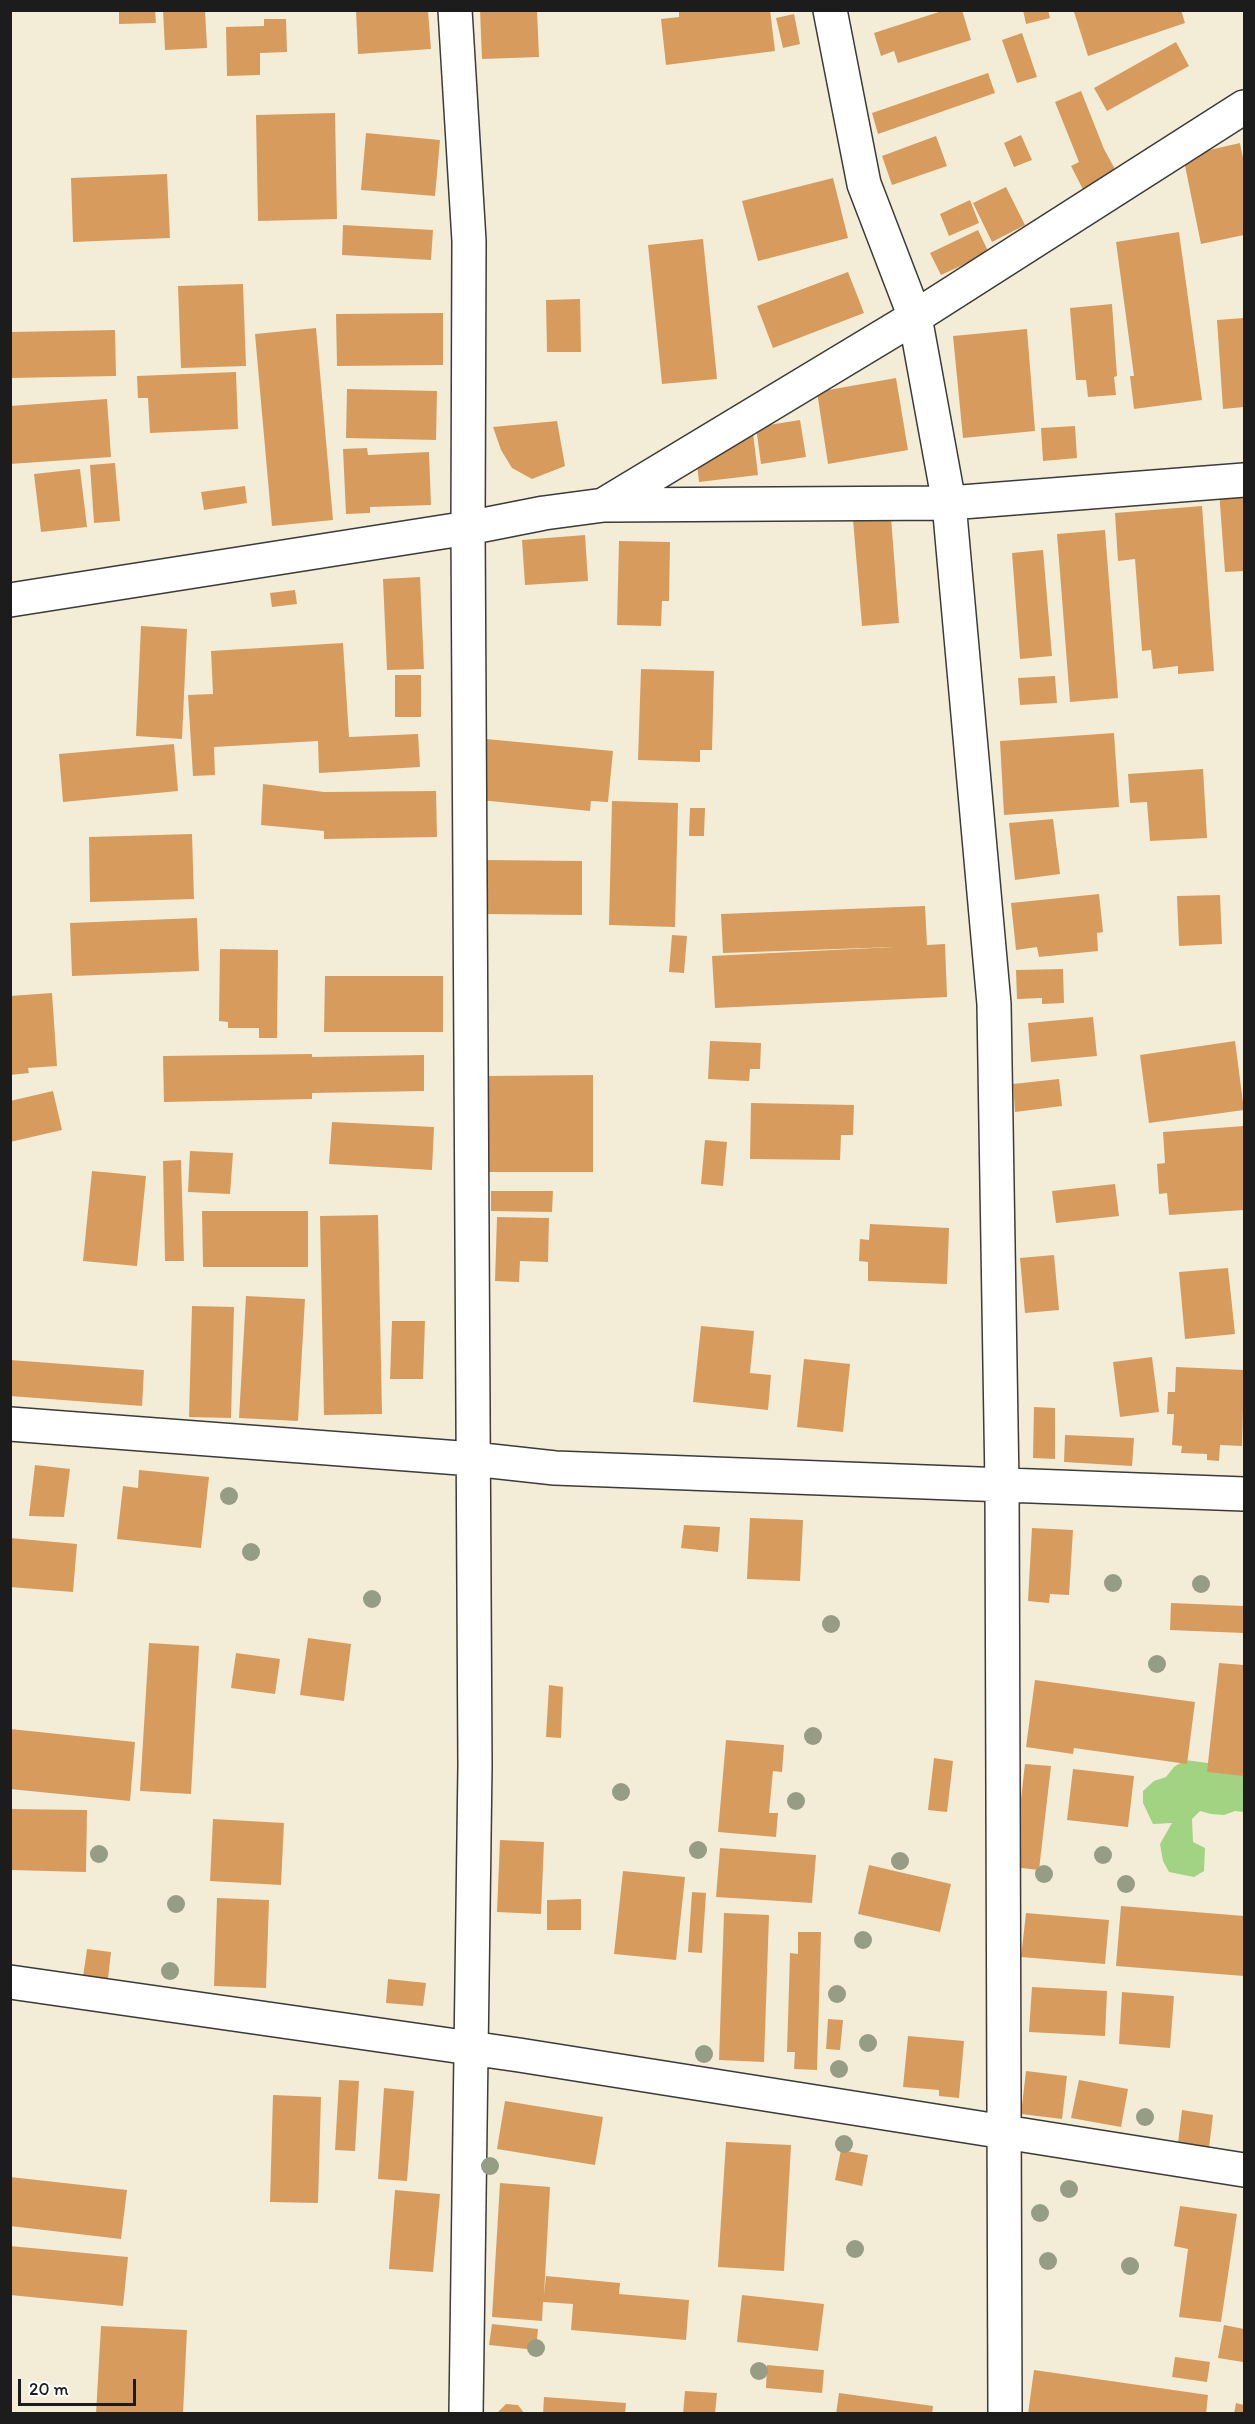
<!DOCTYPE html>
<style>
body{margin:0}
#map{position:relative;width:1255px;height:2424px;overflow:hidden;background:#f3edd8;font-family:Itim,sans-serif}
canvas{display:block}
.frame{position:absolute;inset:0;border:12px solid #1c1c1c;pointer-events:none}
.scale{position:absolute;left:18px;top:2379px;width:118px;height:27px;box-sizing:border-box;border:3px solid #1c1c1c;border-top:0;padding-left:8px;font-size:18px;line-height:21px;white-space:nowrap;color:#1c1c1c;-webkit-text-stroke:4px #fff;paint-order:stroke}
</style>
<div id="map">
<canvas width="1255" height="2424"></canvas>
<div class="frame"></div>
<div class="scale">20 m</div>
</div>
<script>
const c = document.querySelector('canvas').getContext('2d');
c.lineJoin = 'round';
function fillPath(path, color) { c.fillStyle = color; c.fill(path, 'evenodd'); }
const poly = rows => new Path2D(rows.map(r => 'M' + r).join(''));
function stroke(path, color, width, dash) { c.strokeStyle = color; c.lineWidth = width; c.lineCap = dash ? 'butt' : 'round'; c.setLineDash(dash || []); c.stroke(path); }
fillPath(poly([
 [1185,1760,1208,1763,1236,1762,1244,1766,1244,1812,1235,1811,1224,1815,1211,1814,1200,1811,1192,1819,1193,1842,1205,1848,1204,1871,1194,1877,1169,1872,1163,1861,1160,1844,1172,1823,1153,1824,1143,1803,1143,1791,1154,1781,1166,1777,1174,1767]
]), '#a1d382');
fillPath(poly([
 [119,10,155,10,156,23,119,24],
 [163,10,205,10,207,48,165,50],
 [356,10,428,10,431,49,358,54],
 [480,10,537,10,539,57,482,59],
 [679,10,770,10,775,51,666,65,661,19,679,17],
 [945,10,962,10,971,40,898,63,894,51,881,56,874,33],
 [1023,10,1048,10,1050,18,1026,24],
 [1079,10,1181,10,1185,23,1088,56,1074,12],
 [794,14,800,44,783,48,776,18],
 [264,19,286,19,287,52,260,53,260,75,227,76,226,27,264,26],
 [1022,33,1037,77,1017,83,1002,40],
 [1176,42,1189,66,1107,111,1094,88],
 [988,73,995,93,878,134,872,113],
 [1081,91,1104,149,1122,182,1089,201,1071,166,1079,162,1055,102],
 [335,113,337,219,258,221,256,115],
 [366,133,440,140,435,196,361,190],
 [1021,135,1032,160,1014,167,1004,143],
 [936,136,947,166,892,185,882,156],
 [1240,143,1244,163,1244,235,1201,244,1183,156],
 [167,174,170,238,73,242,71,178],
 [833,178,848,238,758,261,742,201],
 [1006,187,1025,225,992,242,973,203],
 [970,200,979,223,949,236,940,214],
 [343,225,433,230,431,260,342,255],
 [978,230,989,253,941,275,930,253],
 [1179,232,1202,400,1134,409,1130,376,1134,376,1116,242],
 [703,239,717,379,662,384,648,245],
 [848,272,864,313,773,348,757,306],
 [243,284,246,366,181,368,178,286],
 [580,299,581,352,547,352,546,300],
 [1112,304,1117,376,1114,377,1116,395,1088,397,1086,380,1076,380,1070,308],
 [443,313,443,365,337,366,336,314],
 [1244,318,1244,407,1223,409,1217,320],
 [316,328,333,520,272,526,255,334],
 [1027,329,1035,431,963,438,953,336],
 [115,330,116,376,10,378,10,332],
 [236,372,238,429,150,433,148,398,138,398,137,376],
 [896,378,908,450,828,464,817,392],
 [347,389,437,391,436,440,346,438],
 [107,399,111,457,10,464,10,406],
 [800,420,806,457,761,464,756,427],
 [557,421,565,466,532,479,512,468,501,450,493,427],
 [1075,426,1077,458,1043,461,1041,428],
 [753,433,758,475,699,482,696,455],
 [367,448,368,455,429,452,431,505,370,507,370,513,346,514,343,449],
 [115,463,120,521,94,523,90,465],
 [80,469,87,527,41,532,34,474],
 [245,486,247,503,204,510,201,492],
 [1244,489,1244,571,1225,572,1219,491],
 [1202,506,1214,671,1178,674,1178,666,1153,669,1151,650,1142,651,1135,559,1118,561,1115,513],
 [891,517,899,623,862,626,853,520],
 [1105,530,1118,698,1070,702,1057,534],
 [585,535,588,581,525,585,522,540],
 [619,541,670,542,669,601,662,601,661,626,617,625],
 [1043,550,1052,656,1020,659,1012,553],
 [420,577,424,669,387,670,383,579],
 [295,590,297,604,272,607,270,593],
 [141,626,187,629,182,739,136,736],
 [343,643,349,737,418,734,420,767,319,773,318,741,214,747,215,775,193,776,188,695,213,694,211,651],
 [641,669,714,671,712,750,700,750,700,762,638,760],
 [395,675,421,675,421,717,395,717],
 [1055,676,1057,703,1020,705,1018,678],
 [1114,733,1119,807,1004,815,1000,741],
 [486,739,613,751,608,802,591,801,590,811,480,800],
 [174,744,178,791,63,802,59,754],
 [1203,769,1207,838,1150,841,1147,802,1130,803,1128,774],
 [263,784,324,792,436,791,437,837,324,839,324,831,261,825],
 [612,801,678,803,675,927,609,925],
 [690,808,705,808,704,836,689,836],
 [1053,819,1060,874,1015,880,1009,823],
 [192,834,194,899,90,902,89,837],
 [485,860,582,861,582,915,484,914],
 [1099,894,1103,932,1097,933,1098,951,1039,957,1037,947,1016,950,1011,903],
 [1220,895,1222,944,1179,946,1177,896],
 [925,906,927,945,945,944,947,997,715,1008,712,956,894,947,723,953,721,914],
 [197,918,199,971,72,976,70,923],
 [672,935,687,936,684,973,669,972],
 [220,949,278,950,277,1038,259,1038,259,1028,228,1028,228,1022,219,1021],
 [1063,969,1064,1003,1042,1004,1042,998,1017,999,1016,970],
 [325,976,443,976,443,1032,324,1032],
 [52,993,57,1066,28,1068,29,1073,10,1075,10,996],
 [1093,1017,1097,1056,1031,1062,1028,1023],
 [710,1041,761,1043,760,1069,750,1069,749,1081,708,1079],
 [1235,1041,1244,1110,1149,1123,1140,1055],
 [312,1054,312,1057,424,1055,424,1091,312,1093,312,1099,164,1102,163,1056],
 [593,1075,593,1172,488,1172,488,1076],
 [1059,1079,1062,1106,1015,1112,1013,1084],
 [53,1091,62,1130,10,1142,10,1101],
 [751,1103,854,1105,853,1135,841,1135,840,1160,750,1159],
 [332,1122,434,1127,432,1170,329,1164],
 [1244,1126,1244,1210,1169,1215,1167,1193,1159,1194,1157,1164,1165,1163,1163,1132],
 [705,1140,727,1142,723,1186,701,1184],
 [190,1151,233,1153,230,1194,188,1192],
 [181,1160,184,1261,165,1261,163,1161],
 [92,1171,146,1176,137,1266,83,1261],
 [1115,1184,1119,1216,1056,1223,1052,1191],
 [491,1191,553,1191,552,1212,491,1211],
 [202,1211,308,1211,308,1267,203,1267],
 [378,1215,382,1414,324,1415,320,1216],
 [497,1217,549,1218,548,1262,520,1261,519,1282,495,1281],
 [870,1224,949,1228,947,1284,868,1281,868,1262,859,1261,860,1239,869,1240],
 [1054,1255,1059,1310,1025,1313,1020,1258],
 [1228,1268,1235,1334,1185,1339,1179,1272],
 [246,1296,305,1299,298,1421,239,1418],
 [192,1306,234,1307,231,1418,189,1417],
 [392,1321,425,1321,423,1379,390,1379],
 [701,1326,754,1331,750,1373,771,1375,768,1410,693,1402],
 [1152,1357,1159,1412,1120,1417,1113,1362],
 [804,1359,850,1364,843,1432,797,1427],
 [10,1360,144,1370,142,1406,10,1396],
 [1176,1367,1244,1370,1242,1446,1220,1445,1219,1461,1207,1460,1207,1454,1181,1453,1182,1446,1172,1445,1174,1414,1167,1414,1168,1392,1175,1392],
 [1034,1407,1055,1408,1055,1459,1033,1458],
 [1065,1435,1134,1438,1132,1466,1064,1462],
 [35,1465,70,1469,64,1517,29,1516],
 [139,1470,209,1477,201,1548,117,1539,123,1486,138,1488],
 [750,1518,803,1520,800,1581,747,1579],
 [684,1525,720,1527,718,1552,681,1548],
 [1032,1528,1073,1530,1069,1595,1050,1594,1049,1603,1028,1601],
 [10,1538,77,1544,73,1592,10,1587],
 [1171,1603,1244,1606,1244,1633,1170,1630],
 [308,1638,351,1644,344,1701,300,1695],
 [149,1643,199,1646,191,1794,140,1791],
 [236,1653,280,1659,275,1694,231,1688],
 [1219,1663,1244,1665,1244,1776,1207,1772],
 [1035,1680,1195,1702,1187,1764,1074,1748,1073,1754,1026,1747],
 [549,1685,563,1687,561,1738,546,1737],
 [10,1729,135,1742,130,1801,10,1789],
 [726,1740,784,1745,782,1772,773,1771,769,1813,778,1813,776,1837,718,1832],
 [934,1758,953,1761,947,1812,928,1810],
 [1025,1764,1051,1766,1039,1870,1013,1867],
 [1073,1769,1134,1776,1128,1827,1067,1820],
 [10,1809,87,1810,86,1872,10,1870],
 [213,1819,284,1823,281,1885,210,1881],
 [500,1840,544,1842,541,1914,497,1912],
 [720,1848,816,1855,812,1903,716,1897],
 [869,1865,951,1884,940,1932,858,1914],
 [623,1871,685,1877,676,1960,614,1954],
 [692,1892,706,1893,702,1953,688,1952],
 [217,1898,269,1900,266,1988,214,1986],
 [581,1899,581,1930,547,1930,547,1900],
 [1121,1906,1244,1916,1244,1976,1116,1966],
 [724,1913,769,1915,764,2062,719,2060],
 [1026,1913,1109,1920,1105,1964,1021,1957],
 [798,1932,821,1932,817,2070,794,2069,795,2052,787,2052,790,1953,798,1954],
 [87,1949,111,1952,107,1988,82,1984],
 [388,1979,426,1983,423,2006,386,2003],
 [1032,1987,1107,1991,1105,2036,1029,2032],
 [1122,1992,1174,1996,1170,2048,1119,2044],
 [828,2019,843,2020,840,2050,826,2049],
 [908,2036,964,2041,959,2098,939,2096,939,2090,903,2087],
 [1026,2071,1067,2076,1062,2119,1021,2114],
 [339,2080,359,2081,355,2151,335,2150],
 [1079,2080,1128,2089,1121,2127,1071,2118],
 [384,2088,414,2091,407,2181,378,2179],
 [273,2095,321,2097,318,2203,270,2202],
 [505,2101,603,2117,595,2165,497,2149],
 [1182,2110,1213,2115,1209,2148,1178,2143],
 [726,2142,791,2145,784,2271,718,2267],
 [841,2150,868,2155,862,2186,835,2180],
 [10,2177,127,2190,121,2239,10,2226],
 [500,2183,550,2187,544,2295,546,2276,620,2283,619,2294,689,2300,686,2340,571,2330,573,2304,543,2302,542,2321,492,2317],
 [395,2190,440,2194,433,2272,389,2269],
 [1180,2206,1237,2214,1221,2322,1179,2317,1188,2249,1174,2246],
 [10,2246,128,2257,123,2306,10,2295],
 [742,2295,824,2304,818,2351,737,2342],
 [492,2324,538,2329,536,2350,489,2345],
 [1224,2325,1244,2329,1243,2362,1218,2358],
 [101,2326,187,2330,183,2414,96,2414],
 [1175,2357,1210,2362,1207,2382,1172,2377],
 [767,2365,824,2370,822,2393,766,2388],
 [1034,2370,1208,2395,1206,2414,1028,2414],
 [685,2391,717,2393,715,2414,683,2414],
 [839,2393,933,2406,932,2414,836,2414],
 [544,2397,626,2403,625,2414,543,2414],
 [1236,2403,1244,2405,1244,2414,1234,2414],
 [506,2404,518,2405,525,2414,496,2414]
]), '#d79c5d');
const minor = poly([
 [455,10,469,241,468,528,475,1765,466,2414],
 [830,10,864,184,915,317,949,503,994,1004,1002,1485,1005,2414],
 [605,504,915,317,1244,107],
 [10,600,468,528,544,513,604,505,949,503,1244,480],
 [10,1424,473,1459,555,1468,1244,1494],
 [10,1982,519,2055,1244,2170]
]);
stroke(minor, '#3c3b38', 36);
stroke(minor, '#fff', 33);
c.fillStyle = '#979d84';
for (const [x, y] of [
 [229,1496],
 [251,1552],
 [1113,1583],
 [1201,1584],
 [372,1599],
 [831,1624],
 [1157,1664],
 [813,1736],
 [621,1792],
 [796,1801],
 [698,1850],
 [99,1854],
 [1103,1855],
 [900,1861],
 [1044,1874],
 [1126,1884],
 [176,1904],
 [863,1940],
 [170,1971],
 [837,1994],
 [868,2043],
 [704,2054],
 [839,2069],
 [1145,2117],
 [844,2144],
 [490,2166],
 [1069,2189],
 [1040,2213],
 [855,2249],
 [1048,2261],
 [1130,2266],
 [536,2348],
 [759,2371]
]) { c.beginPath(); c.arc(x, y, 9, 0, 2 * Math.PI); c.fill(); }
</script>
